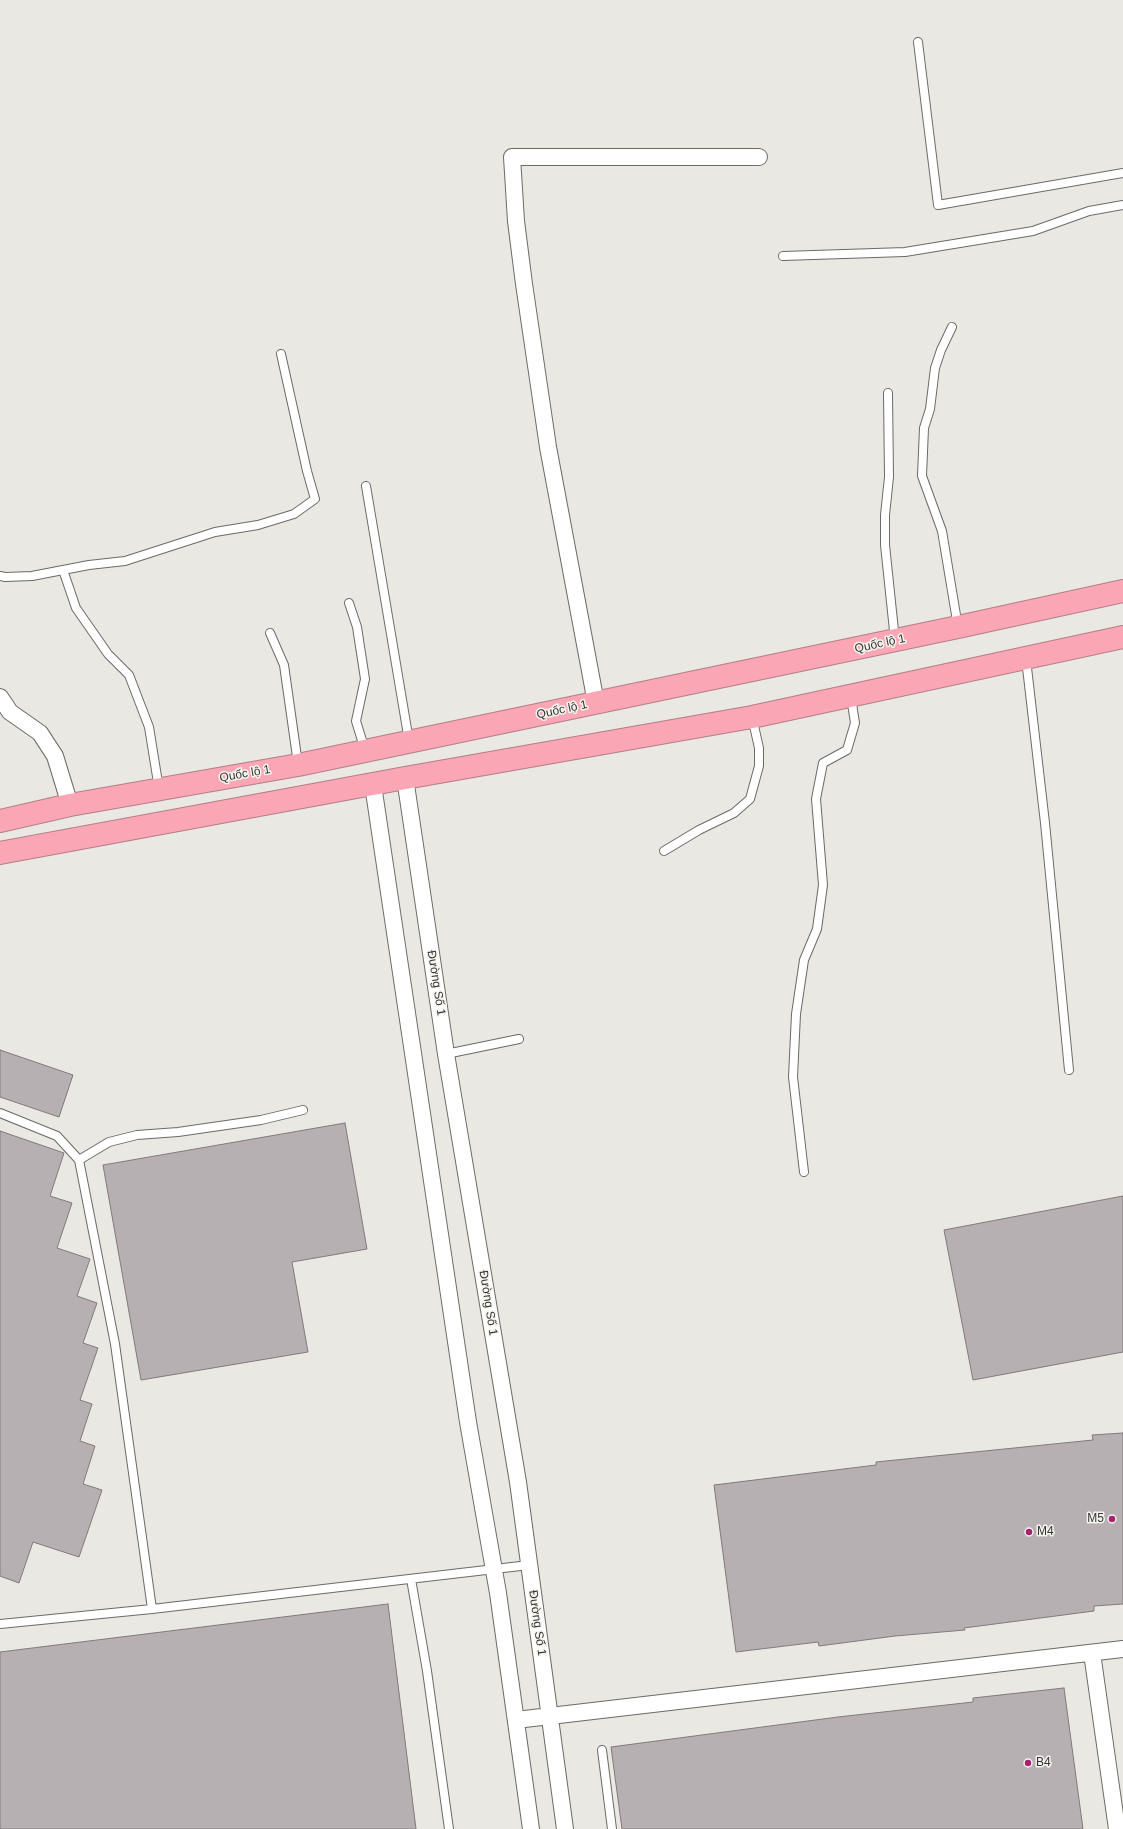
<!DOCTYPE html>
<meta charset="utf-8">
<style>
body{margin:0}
canvas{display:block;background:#e9e8e2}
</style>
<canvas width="1123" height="1829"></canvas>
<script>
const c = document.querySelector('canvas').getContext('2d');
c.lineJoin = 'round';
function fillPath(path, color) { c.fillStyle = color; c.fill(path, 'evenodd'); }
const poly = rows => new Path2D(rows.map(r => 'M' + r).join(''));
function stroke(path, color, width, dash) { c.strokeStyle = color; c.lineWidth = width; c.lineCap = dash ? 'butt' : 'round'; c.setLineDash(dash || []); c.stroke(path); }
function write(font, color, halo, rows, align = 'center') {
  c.font = font + ' Helvetica,sans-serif'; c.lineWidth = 3; c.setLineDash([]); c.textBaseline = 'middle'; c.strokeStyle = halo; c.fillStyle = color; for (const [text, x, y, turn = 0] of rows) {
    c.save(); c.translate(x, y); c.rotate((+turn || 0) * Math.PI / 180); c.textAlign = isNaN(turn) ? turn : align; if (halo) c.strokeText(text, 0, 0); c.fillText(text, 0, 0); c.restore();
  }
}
const building = poly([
 [0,1050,73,1075,59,1117,0,1097,0,1050],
 [345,1123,367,1249,292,1262,308,1352,141,1380,103,1165,345,1123],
 [0,1131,64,1153,50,1196,72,1203,57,1248,90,1259,77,1296,97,1303,83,1343,98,1348,80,1400,92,1404,80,1441,95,1446,83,1484,102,1490,79,1557,33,1542,19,1583,0,1576,0,1131],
 [1123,1196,1123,1352,973,1380,944,1230,1123,1196],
 [1123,1433,1123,1604,1094,1606,1094,1611,964,1628,965,1630,895,1636,819,1646,818,1642,736,1652,714,1485,876,1465,876,1462,1093,1440,1092,1435,1123,1433],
 [388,1604,416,1829,0,1829,0,1652,388,1604],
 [1064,1688,1083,1829,622,1829,611,1747,838,1717,973,1702,973,1698,1064,1688]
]);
fillPath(building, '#b6b0b3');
stroke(building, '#807a7d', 1);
const lane = poly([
 [918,42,938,205,1123,173],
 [783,256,905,252,1033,231,1089,211,1123,205],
 [952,327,941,350,935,368,930,409,924,428,922,476,942,531,958,627],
 [888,393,889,477,885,515,885,545,895,640],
 [366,486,409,741],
 [63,570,89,565,125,561,215,532,258,525,294,514,315,499,307,471,281,354],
 [0,576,5,577,32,576,63,570,76,608,108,654,129,675,149,727,159,789],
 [349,603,357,627,365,679,356,721,365,750],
 [270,633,284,665,298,764],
 [1026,659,1045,823,1069,1070],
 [664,851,699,830,734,813,750,799,759,766,759,748,752,717],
 [446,1054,519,1039],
 [0,1113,57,1136,79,1160,115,1344,152,1609],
 [79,1160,109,1142,137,1135,178,1132,261,1120,303,1110],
 [804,1172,793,1077,796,1014,804,960,817,929,823,885,816,799,823,763,847,750,855,723,851,697],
 [411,1579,427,1671,449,1829],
 [0,1624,152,1609,529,1565],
 [602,1750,612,1829]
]);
const street = poly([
 [0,697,10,712,40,733,55,756,70,805],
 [596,703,548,447,524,284,516,221,512,157,759,157],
 [405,778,446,1054,518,1482,565,1829],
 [373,785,468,1422,498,1593,531,1829],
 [1092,1653,1117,1829],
 [516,1720,1123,1649]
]);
const highway = poly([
 [0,821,70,805,298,765,958,627,1123,591],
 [0,853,405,778,752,717,1123,637]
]);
stroke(lane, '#6c6a65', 10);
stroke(street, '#6c6a65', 18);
stroke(highway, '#b47e87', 24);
stroke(lane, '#fff', 8);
stroke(street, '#fff', 16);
stroke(highway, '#faa6b5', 22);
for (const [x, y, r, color] of [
 [1112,1519,4,"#a62370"],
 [1029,1532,4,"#a62370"],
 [1028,1763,4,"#a62370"]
]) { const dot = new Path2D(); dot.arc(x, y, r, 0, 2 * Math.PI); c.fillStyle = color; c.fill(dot); stroke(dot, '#f6f5ef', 1.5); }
write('12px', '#333331', '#f6f5ef', [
 ["Quốc lộ 1",880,644,-12],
 ["Quốc lộ 1",562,710,-12],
 ["Quốc lộ 1",245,774,-10],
 ["Đường Số 1",436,983,81],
 ["Đường Số 1",488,1303,81],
 ["Đường Số 1",537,1623,82]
]);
write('12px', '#333331', '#f6f5ef', [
 ["M5",1104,1519,"right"],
 ["M4",1037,1532],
 ["B4",1036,1763]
], 'left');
</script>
